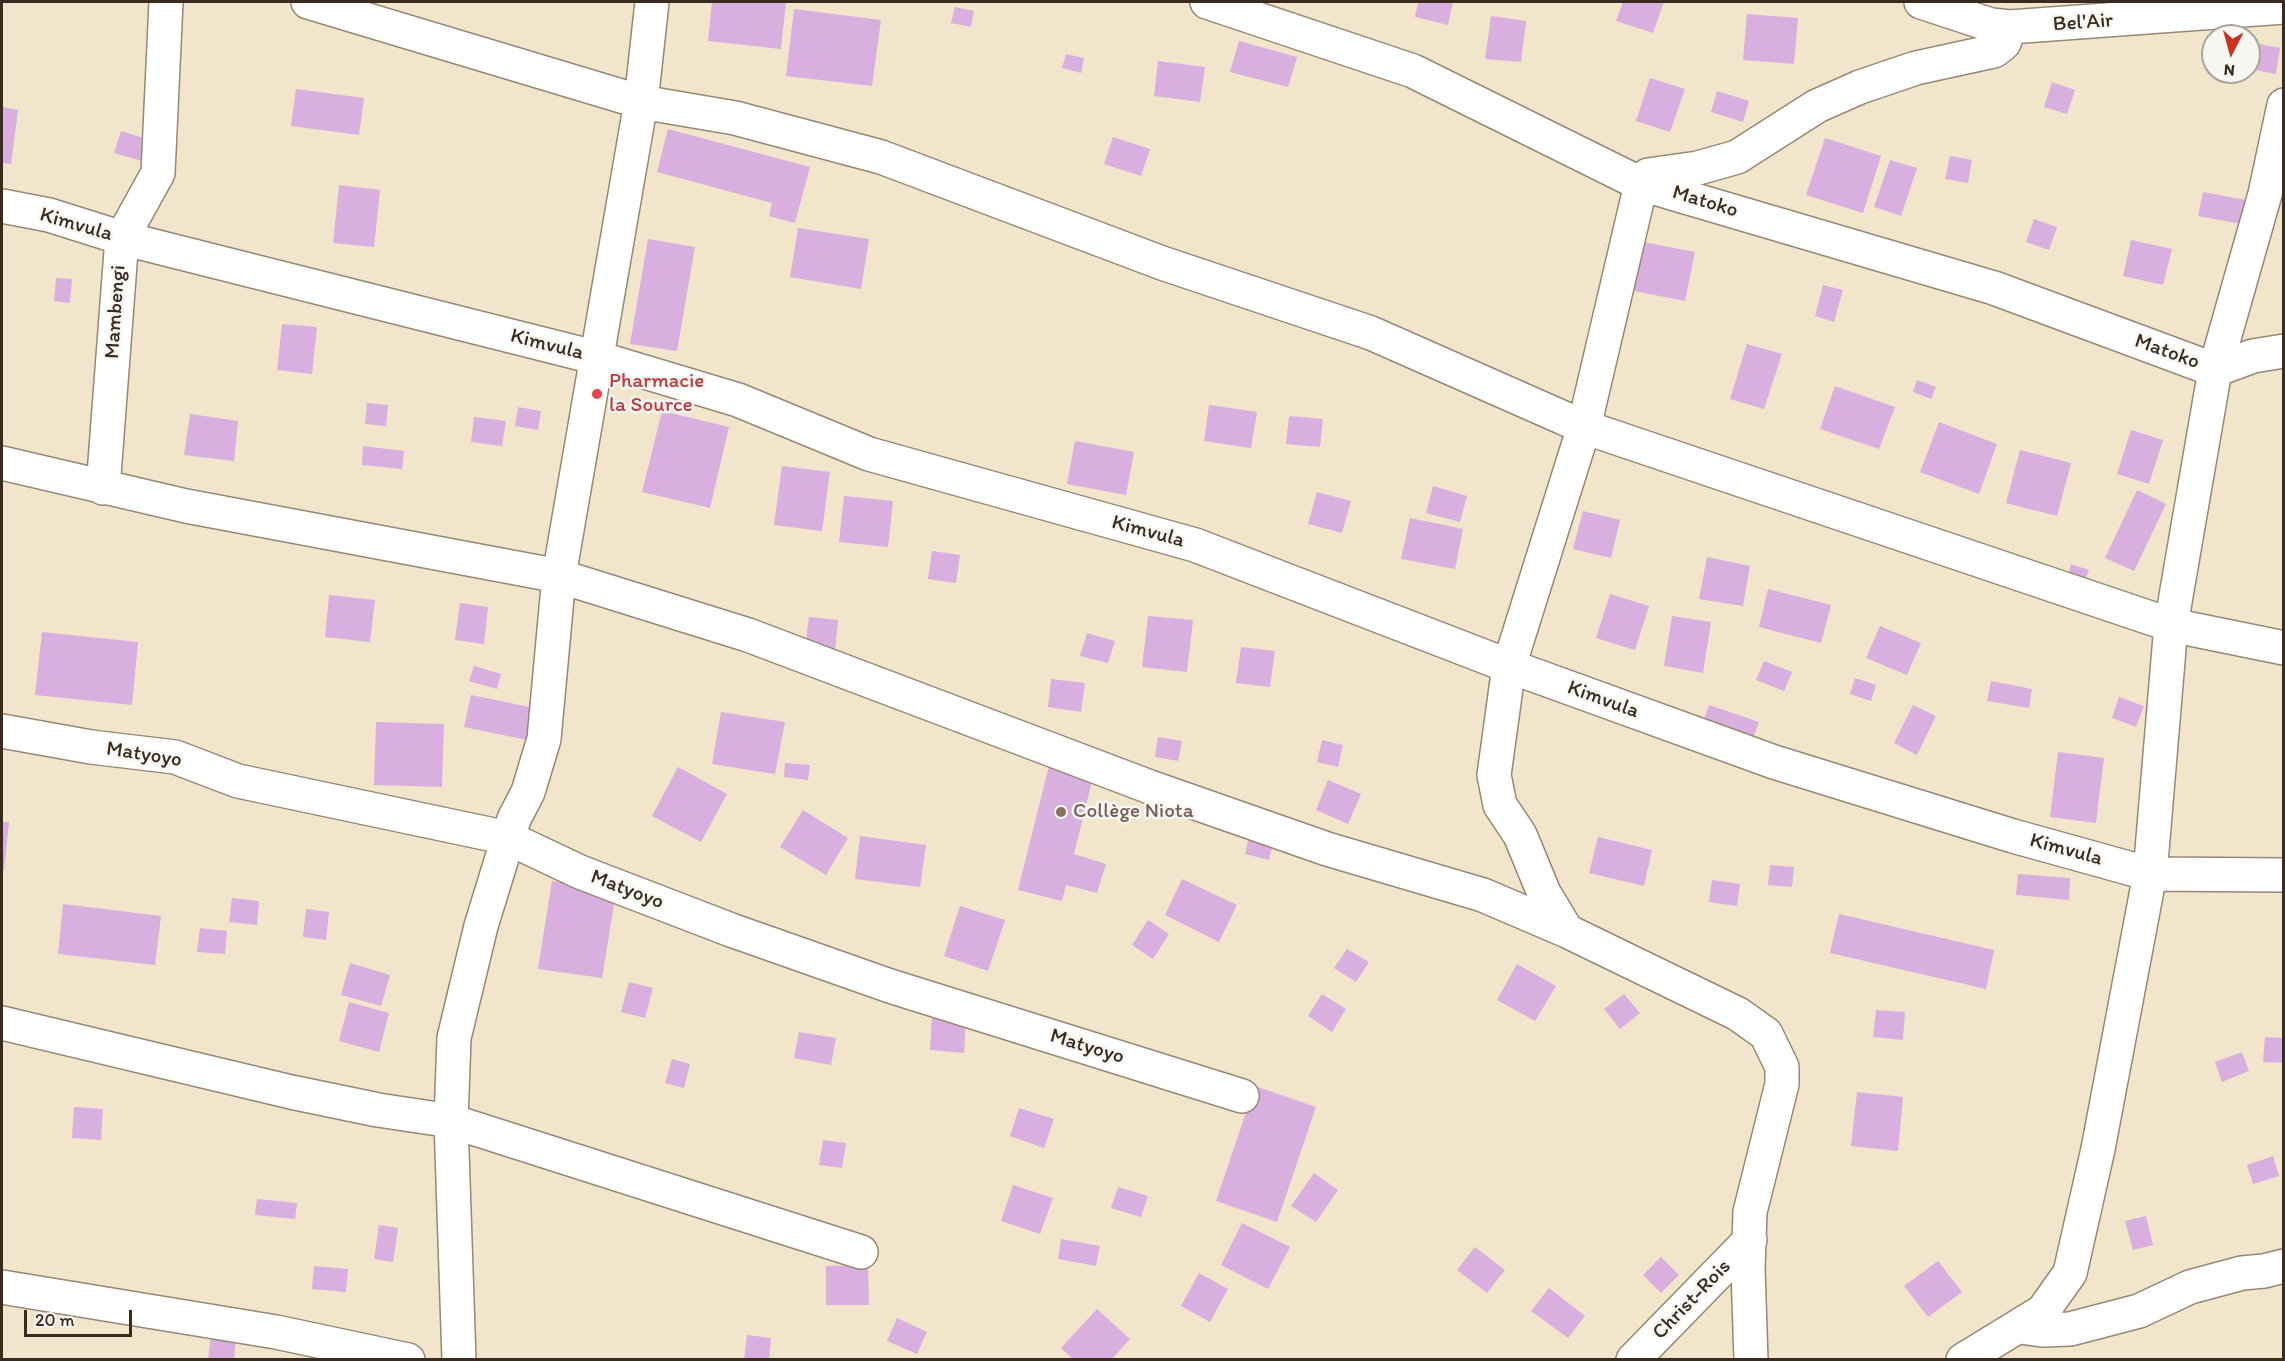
<!DOCTYPE html>
<meta charset="utf-8">
<style>
body{margin:0}
#map{position:relative;width:2285px;height:1361px;overflow:hidden;background:#f1e5cc;font-family:Itim,sans-serif}
canvas{display:block}
.frame{position:absolute;inset:0;border:3px solid #3b2a1e;pointer-events:none}
.north{position:absolute;left:2201px;top:24px;width:60px;height:60px;box-sizing:border-box;background:#f6f6f2;border:2px solid #aba49d;border-radius:50%;rotate:186deg;font-size:16px;font-weight:700;line-height:24px;text-align:center;color:#3b2a1e}
.north::after{content:'';display:block;margin:auto;width:21px;height:27px;background:#c8321e;clip-path:polygon(50% 0,100% 100%,50% 72%,0 100%)}
.scale{position:absolute;left:24px;top:1310px;width:108px;height:27px;box-sizing:border-box;border:3px solid #3b2a1e;border-top:0;padding-left:8px;font-size:18px;line-height:21px;white-space:nowrap;color:#3b2a1e;-webkit-text-stroke:4px #f6f6f2;paint-order:stroke}
</style>
<div id="map">
<canvas width="2285" height="1361"></canvas>
<div class="frame"></div>
<div class="north">N</div>
<div class="scale">20 m</div>
</div>
<script>
const c = document.querySelector('canvas').getContext('2d');
c.lineJoin = 'round';
function fillPath(path, color) { c.fillStyle = color; c.fill(path, 'evenodd'); }
const poly = rows => new Path2D(rows.map(r => 'M' + r).join(''));
function stroke(path, color, width, dash) { c.strokeStyle = color; c.lineWidth = width; c.lineCap = dash ? 'butt' : 'round'; c.setLineDash(dash || []); c.stroke(path); }
function write(font, color, halo, rows, align = 'center') {
  c.font = font + ' Itim,sans-serif'; c.lineWidth = 5; c.setLineDash([]); c.textBaseline = 'middle'; c.strokeStyle = halo; c.fillStyle = color; for (const [text, x, y, turn = 0] of rows) {
    c.save(); c.translate(x, y); c.rotate((+turn || 0) * Math.PI / 180); c.textAlign = isNaN(turn) ? turn : align; if (halo) c.strokeText(text, 0, 0); c.fillText(text, 0, 0); c.restore();
  }
}
fillPath(poly([
 [712,2,786,2,781,49,708,41],
 [1418,2,1453,2,1448,25,1415,17],
 [1623,2,1664,2,1653,33,1616,21],
 [955,7,974,11,971,27,951,23],
 [794,9,881,20,872,86,786,76],
 [1747,14,1798,18,1794,64,1743,60],
 [1491,16,1526,21,1521,62,1485,59],
 [1239,41,1297,57,1288,87,1230,72],
 [2254,43,2280,48,2276,74,2249,69],
 [1066,54,1084,58,1081,73,1062,68],
 [1158,61,1205,67,1200,102,1154,96],
 [1650,78,1685,89,1670,132,1636,121],
 [2052,82,2075,90,2067,114,2044,107],
 [296,89,364,98,359,135,291,126],
 [1717,91,1749,101,1743,122,1711,112],
 [2,107,18,110,11,164,2,163],
 [668,129,810,167,795,223,769,216,772,203,657,172],
 [121,131,153,141,146,162,114,153],
 [1113,137,1150,149,1141,176,1104,164],
 [1825,138,1881,156,1863,213,1806,195],
 [1950,156,1972,160,1968,183,1945,179],
 [1890,160,1917,168,1901,216,1874,207],
 [339,185,380,190,374,247,333,243],
 [2203,192,2251,201,2246,225,2198,216],
 [2034,219,2057,227,2049,250,2026,242],
 [798,228,869,239,861,289,790,277],
 [648,239,695,247,677,351,630,344],
 [2131,240,2172,249,2163,285,2123,276],
 [1644,242,1695,252,1685,301,1634,291],
 [56,278,72,279,70,303,54,301],
 [1823,285,1843,290,1834,322,1815,316],
 [282,324,317,327,312,374,277,370],
 [1747,344,1782,354,1764,409,1730,399],
 [1917,380,1936,387,1931,399,1913,392],
 [1835,386,1895,407,1879,449,1820,429],
 [367,403,388,405,386,426,365,424],
 [1209,405,1257,412,1251,448,1204,441],
 [518,407,541,411,538,430,515,426],
 [662,411,729,427,710,508,642,492],
 [190,414,238,421,234,461,184,455],
 [1289,416,1323,419,1320,447,1286,444],
 [474,417,506,421,502,446,471,442],
 [1939,422,1997,444,1979,494,1920,472],
 [2131,430,2163,440,2149,484,2117,474],
 [1075,441,1134,452,1126,495,1067,484],
 [363,446,404,451,402,469,362,465],
 [2020,450,2071,463,2057,516,2006,503],
 [782,466,830,472,822,531,774,525],
 [1433,486,1467,496,1460,522,1426,513],
 [2137,490,2166,504,2134,571,2105,558],
 [1317,492,1351,501,1342,533,1308,524],
 [844,496,893,501,888,547,839,542],
 [1583,511,1620,520,1611,558,1573,549],
 [1410,518,1463,529,1455,569,1401,559],
 [932,551,960,555,956,583,928,579],
 [1707,557,1750,566,1743,606,1699,599],
 [2071,564,2089,570,2084,584,2067,579],
 [1768,589,1831,605,1821,643,1759,627],
 [1610,594,1649,606,1635,650,1596,638],
 [329,595,375,600,370,642,325,637],
 [460,603,488,607,484,644,455,640],
 [1148,616,1193,620,1187,672,1142,667],
 [1672,616,1711,622,1703,673,1664,666],
 [809,617,838,620,835,651,805,647],
 [1880,626,1921,643,1907,675,1866,658],
 [42,632,138,642,132,705,35,695],
 [1087,633,1115,641,1108,663,1080,656],
 [1241,647,1275,651,1270,687,1236,683],
 [1764,661,1792,672,1784,691,1756,680],
 [474,666,501,674,497,689,469,681],
 [1855,678,1876,685,1871,701,1850,694],
 [1051,679,1085,683,1081,712,1048,707],
 [1991,681,2032,689,2029,708,1987,701],
 [471,695,544,710,537,742,464,727],
 [2119,697,2144,706,2136,727,2112,718],
 [1709,705,1759,722,1751,744,1701,726],
 [1913,705,1936,716,1917,755,1894,743],
 [721,712,785,722,775,774,712,764],
 [376,722,444,724,442,787,374,785],
 [1158,737,1182,741,1178,761,1155,757],
 [1322,740,1343,745,1338,767,1317,762],
 [2058,752,2104,758,2096,823,2050,817],
 [1051,758,1095,769,1074,854,1106,864,1097,893,1066,885,1062,901,1018,890],
 [785,763,810,765,808,780,784,777],
 [678,767,727,794,701,842,652,816],
 [1328,780,1361,794,1348,824,1316,810],
 [803,810,848,838,826,875,780,847],
 [2,822,9,822,4,870,2,870],
 [1250,833,1274,839,1269,860,1245,854],
 [860,836,926,845,920,887,855,879],
 [1598,837,1652,850,1644,886,1589,873],
 [1770,865,1794,867,1792,887,1768,885],
 [2018,874,2070,878,2069,900,2016,895],
 [1182,879,1237,905,1219,942,1165,915],
 [1712,880,1740,884,1737,906,1709,902],
 [552,881,616,892,602,978,538,969],
 [232,898,259,901,257,925,229,922],
 [63,904,161,916,155,965,58,954],
 [960,906,1005,920,988,971,944,956],
 [306,909,329,912,326,940,303,937],
 [1839,914,1994,950,1986,989,1830,953],
 [1148,920,1169,934,1153,959,1132,945],
 [200,928,227,931,225,954,197,952],
 [1347,949,1369,962,1356,982,1334,968],
 [350,963,390,975,381,1006,341,995],
 [1517,964,1556,986,1535,1021,1497,1000],
 [629,982,653,988,645,1018,621,1012],
 [1322,994,1346,1009,1332,1032,1308,1016],
 [1624,994,1640,1013,1620,1029,1604,1009],
 [349,1002,389,1013,379,1052,339,1041],
 [1876,1010,1905,1012,1903,1040,1873,1037],
 [932,1017,966,1019,964,1053,930,1050],
 [799,1032,836,1038,831,1065,794,1058],
 [2265,1037,2284,1038,2284,1063,2263,1062],
 [2242,1052,2249,1071,2222,1082,2215,1062],
 [672,1059,690,1064,684,1088,665,1083],
 [1255,1086,1316,1107,1277,1222,1216,1201],
 [1857,1092,1903,1097,1898,1151,1851,1146],
 [74,1107,103,1109,101,1140,72,1138],
 [1019,1108,1054,1119,1044,1148,1010,1136],
 [823,1140,846,1143,842,1168,819,1165],
 [2273,1156,2279,1176,2253,1184,2247,1165],
 [1314,1173,1338,1190,1316,1222,1291,1206],
 [1013,1185,1053,1198,1040,1234,1001,1221],
 [1118,1187,1148,1196,1141,1217,1111,1208],
 [257,1199,297,1203,295,1219,255,1215],
 [2146,1216,2153,1245,2133,1250,2125,1221],
 [1242,1223,1290,1247,1268,1289,1221,1265],
 [379,1225,398,1228,393,1262,374,1259],
 [1061,1239,1100,1246,1096,1266,1058,1259],
 [1475,1247,1505,1270,1487,1293,1457,1270],
 [1661,1257,1679,1275,1661,1293,1643,1275],
 [1938,1261,1962,1292,1928,1317,1904,1286],
 [868,1265,869,1305,826,1305,826,1266],
 [314,1266,348,1269,346,1292,312,1289],
 [1199,1273,1228,1289,1210,1322,1181,1306],
 [1549,1288,1585,1316,1568,1338,1531,1311],
 [1097,1309,1130,1339,1111,1360,1074,1360,1061,1348],
 [897,1318,927,1332,917,1354,887,1341],
 [747,1335,771,1338,769,1360,744,1360],
 [211,1336,236,1339,234,1360,208,1360]
]), '#d8afdf');
const street = poly([
 [308,2,641,102,735,118,881,157,1162,263,1371,333,1584,427,2171,625,2284,648],
 [1207,2,1413,71,1641,184,1994,288,2215,370,2253,356,2284,351],
 [1921,2,1991,25,2010,27,2284,7],
 [2,206,49,215,122,238,598,358,738,400,869,454,1195,545,1509,666,1774,762,2013,836,2150,874,2284,875],
 [2,463,186,506,559,576,748,635,1150,787,1327,849,1483,895,1567,931,1738,1014,1766,1034,1782,1067,1782,1084,1750,1212,1748,1269,1751,1360],
 [103,488,122,238,158,173,166,2],
 [2,731,91,747,175,757,238,781,508,838,580,872,731,930,890,986,1242,1096],
 [1567,931,1544,893,1520,835,1500,805,1494,775,1509,666,1584,427,1641,184,1648,175,1698,168,1737,157,1817,106,1860,87,1916,68,1994,51,2004,43,2010,27],
 [2,1023,291,1092,378,1110,451,1121,861,1252],
 [2,1287,276,1332,408,1360],
 [2020,1327,2042,1330,2070,1329,2139,1311,2190,1287,2242,1273,2264,1271,2284,1266],
 [459,1360,451,1121,454,1038,481,926,514,819,528,792,544,739,559,576,641,102,652,2],
 [1633,1360,1750,1240],
 [1963,1360,2043,1311,2070,1273,2098,1149,2150,874,2171,625,2215,370,2265,194,2284,105]
]);
stroke(street, '#968875', 36);
stroke(street, '#fff', 33);
for (const [x, y, r, color] of [
 [597,394,6,"#e0444e"],
 [1061,812,6,"#8d6e63"]
]) { const dot = new Path2D(); dot.arc(x, y, r, 0, 2 * Math.PI); c.fillStyle = color; c.fill(dot); stroke(dot, '#f6f6f2', 2); }
write('21px', '#3b2a1e', '#f6f6f2', [
 ["Bel'Air",2083,23,-4],
 ["Matoko",1705,202,17],
 ["Kimvula",76,225,16],
 ["Mambengi",116,312,-86],
 ["Kimvula",547,345,14],
 ["Matoko",2167,352,20],
 ["Kimvula",1148,532,15],
 ["Kimvula",1603,700,20],
 ["Matyoyo",144,755,9],
 ["Kimvula",2066,850,15],
 ["Matyoyo",627,890,21],
 ["Matyoyo",1087,1047,17],
 ["Christ-Rois",1692,1300,-46]
]);
write('21px', '#be3a42', '#f6f6f2', [
 ["Pharmacie",609,382],
 ["la Source",609,406]
], 'left');
write('21px', '#785e54', '#f6f6f2', [
 ["Collège Niota",1073,812]
], 'left');
</script>
